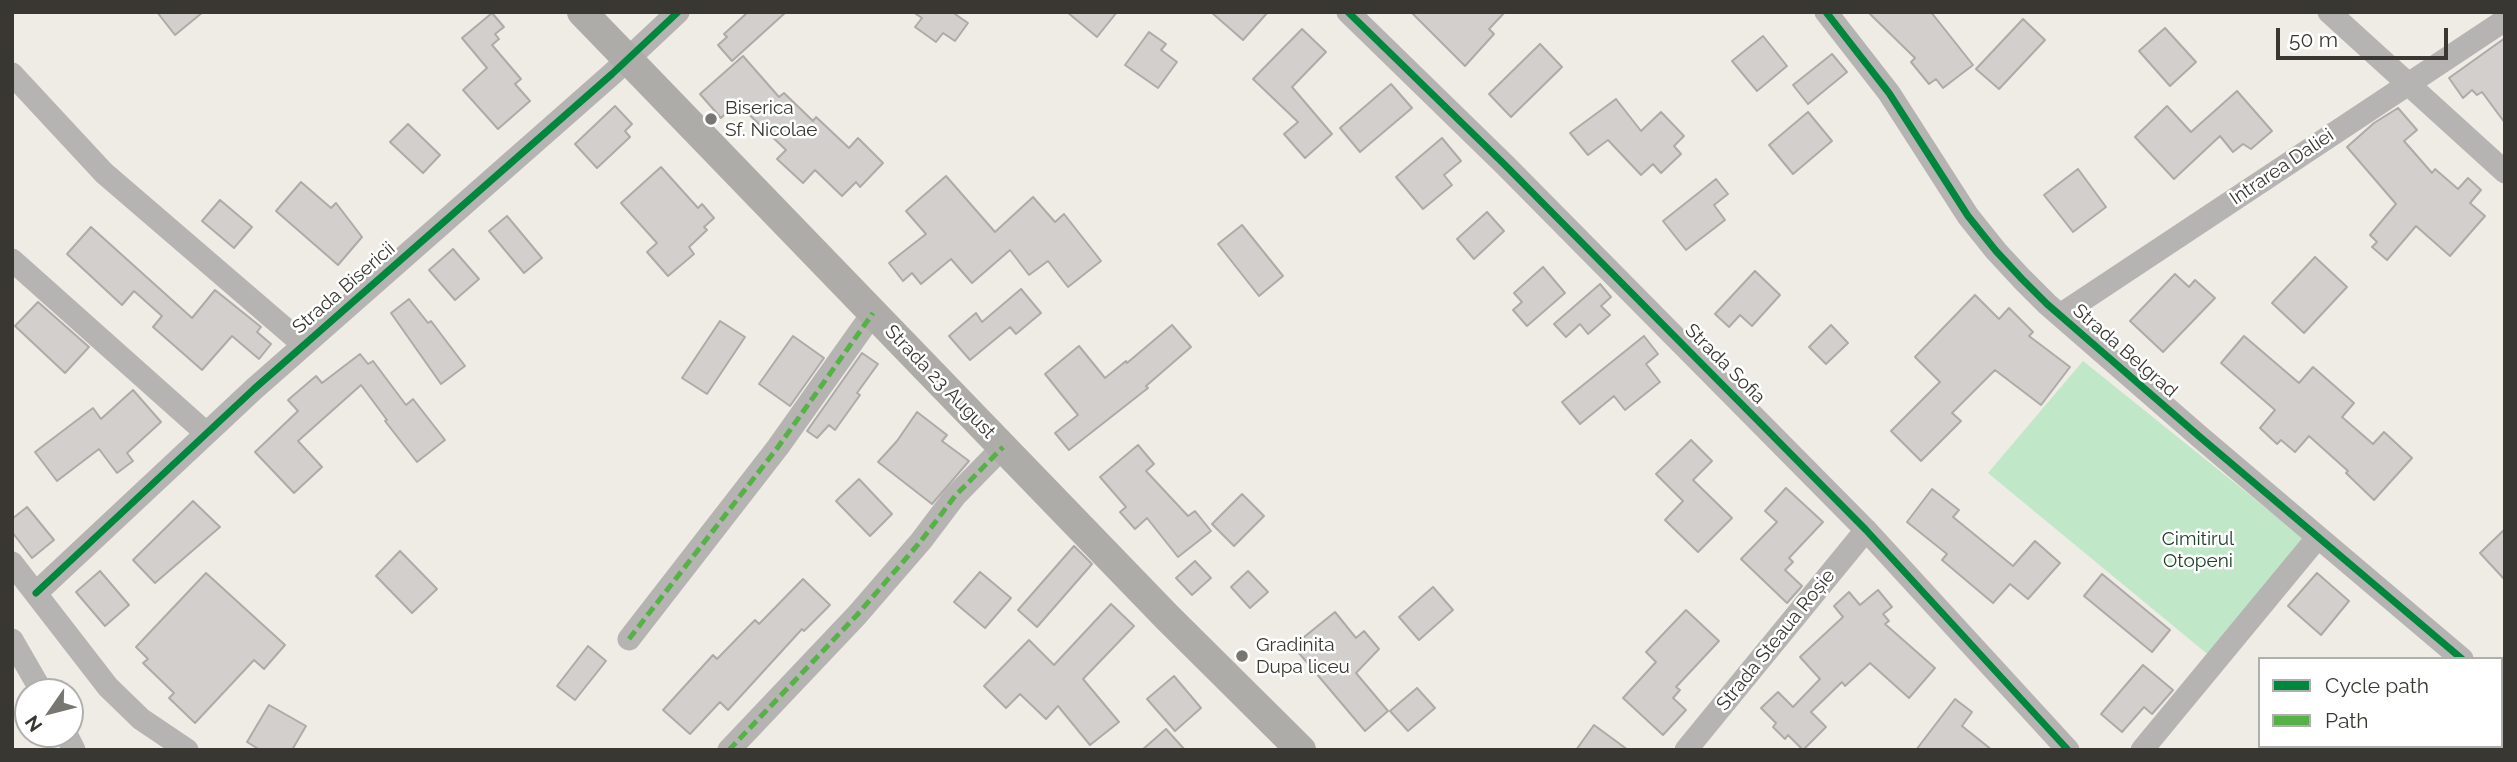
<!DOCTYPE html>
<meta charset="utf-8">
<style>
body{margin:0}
#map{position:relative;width:2517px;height:762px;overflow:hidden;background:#eeece4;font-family:Raleway,sans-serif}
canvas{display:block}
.frame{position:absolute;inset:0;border:14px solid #383731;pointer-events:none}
.legend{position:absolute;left:2258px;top:657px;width:245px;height:91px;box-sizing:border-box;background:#fff;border:2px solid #afafad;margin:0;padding:9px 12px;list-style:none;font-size:21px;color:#383731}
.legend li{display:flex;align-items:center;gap:14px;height:35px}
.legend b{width:35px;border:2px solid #afafad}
.north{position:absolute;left:14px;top:678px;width:70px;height:70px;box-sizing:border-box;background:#fff;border:2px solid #afafad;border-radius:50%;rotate:235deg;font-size:19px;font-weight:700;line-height:28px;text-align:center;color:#383731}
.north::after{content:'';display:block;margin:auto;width:24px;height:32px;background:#787670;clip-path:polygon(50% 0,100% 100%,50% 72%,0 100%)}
.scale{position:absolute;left:2276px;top:28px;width:172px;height:32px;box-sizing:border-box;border:4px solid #383731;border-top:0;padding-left:9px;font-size:21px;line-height:24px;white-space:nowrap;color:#383731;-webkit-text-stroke:5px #fff;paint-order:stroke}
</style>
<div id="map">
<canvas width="2517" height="762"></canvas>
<div class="frame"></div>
<ul class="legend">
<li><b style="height:9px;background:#00873e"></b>Cycle path</li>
<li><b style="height:9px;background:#56b246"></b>Path</li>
</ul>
<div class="north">N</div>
<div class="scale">50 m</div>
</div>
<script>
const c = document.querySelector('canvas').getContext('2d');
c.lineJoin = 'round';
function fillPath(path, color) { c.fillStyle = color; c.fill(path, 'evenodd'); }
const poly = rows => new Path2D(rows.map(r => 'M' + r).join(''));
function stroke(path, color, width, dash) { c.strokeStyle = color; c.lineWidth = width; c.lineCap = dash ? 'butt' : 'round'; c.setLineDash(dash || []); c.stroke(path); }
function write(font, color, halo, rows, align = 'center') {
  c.font = font + ' Raleway,sans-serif'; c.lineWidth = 5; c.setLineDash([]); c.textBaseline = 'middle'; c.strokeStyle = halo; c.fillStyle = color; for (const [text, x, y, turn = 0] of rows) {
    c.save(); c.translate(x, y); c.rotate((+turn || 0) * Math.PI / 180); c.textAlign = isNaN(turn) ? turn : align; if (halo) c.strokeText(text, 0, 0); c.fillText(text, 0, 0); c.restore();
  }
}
fillPath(poly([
 [2083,361,2307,541,2211,657,1988,473]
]), '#bfe7c8');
const building = poly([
 [157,12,203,12,175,35,157,12],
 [748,12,786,12,732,61,718,45,727,37,724,34,748,12],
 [913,12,956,12,955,14,968,23,955,41,943,33,936,42,915,27,922,18,913,12],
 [1067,12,1117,12,1097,37,1067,12],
 [1211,12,1268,12,1243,40,1211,12],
 [1411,12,1505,12,1489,29,1494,34,1465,66,1411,12],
 [1868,12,1931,12,1973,65,1943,88,1936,79,1929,84,1911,62,1915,58,1868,12],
 [492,13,504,27,495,34,499,39,492,45,521,79,515,84,530,101,498,129,463,90,487,68,462,38,492,13],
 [2023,19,2045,40,1999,89,1976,69,2023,19],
 [2165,28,2196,62,2170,86,2139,51,2165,28],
 [1302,29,1326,52,1292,87,1332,134,1305,158,1284,134,1298,122,1253,79,1302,29],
 [1149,32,1166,44,1161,50,1177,62,1158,88,1125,65,1149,32],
 [1763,36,1787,66,1757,91,1732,61,1763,36],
 [2505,38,2505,123,2482,92,2477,95,2472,90,2463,98,2449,78,2505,38],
 [1540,44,1562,67,1511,117,1489,94,1540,44],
 [1832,54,1847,72,1808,104,1793,85,1832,54],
 [743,56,779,97,784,93,813,121,816,117,849,148,858,138,883,163,860,187,856,182,842,196,815,170,803,183,777,159,786,150,737,103,721,118,700,94,743,56],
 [1391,84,1412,108,1360,152,1340,128,1391,84],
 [2237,91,2272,131,2251,149,2243,144,2233,152,2220,136,2174,179,2135,137,2167,106,2191,132,2237,91],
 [1616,99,1641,131,1661,112,1684,136,1674,146,1681,154,1661,173,1653,164,1641,175,1608,140,1588,155,1570,133,1616,99],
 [615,106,632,124,625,131,630,137,597,168,575,144,615,106],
 [2398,108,2417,130,2404,141,2432,173,2435,169,2458,189,2468,178,2481,190,2470,203,2485,216,2450,256,2416,226,2387,260,2372,247,2377,242,2370,235,2396,204,2347,147,2374,123,2398,108],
 [1808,112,1832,141,1793,174,1769,145,1808,112],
 [408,124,440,155,423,173,390,142,408,124],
 [1442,138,1461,161,1444,175,1452,185,1423,209,1396,177,1442,138],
 [661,167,698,208,702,204,714,218,704,227,707,230,689,247,694,254,668,276,647,252,657,243,621,203,661,167],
 [2078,169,2106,207,2073,232,2044,195,2078,169],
 [946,176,995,232,1033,197,1055,222,1064,214,1101,261,1068,287,1048,261,1029,275,1010,250,972,283,951,259,921,284,912,273,903,281,889,263,926,234,906,211,946,176],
 [1716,179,1728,194,1714,205,1725,220,1686,250,1663,221,1716,179],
 [301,182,331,208,336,203,362,237,338,265,276,211,301,182],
 [220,200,252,227,234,248,202,221,220,200],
 [1487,212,1504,231,1474,259,1457,239,1487,212],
 [507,216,542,258,524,273,489,231,507,216],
 [1242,225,1283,276,1259,296,1218,244,1242,225],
 [91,227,192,318,215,290,261,327,257,332,271,344,259,359,232,336,202,370,153,327,162,316,134,291,122,305,67,254,91,227],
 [453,249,479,279,455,300,429,270,453,249],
 [2315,257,2347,287,2304,333,2272,303,2315,257],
 [1543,267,1565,293,1527,326,1513,310,1522,302,1514,293,1543,267],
 [1755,271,1780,295,1752,326,1740,315,1729,327,1715,314,1755,271],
 [2175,274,2189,287,2195,280,2215,298,2163,352,2130,321,2175,274],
 [1600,284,1611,297,1601,306,1610,315,1588,334,1580,324,1566,337,1554,324,1600,284],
 [1021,289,1041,313,1016,334,1010,327,970,360,949,336,976,313,982,322,1021,289],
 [1975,295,1999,319,2009,308,2033,332,2029,336,2070,367,2041,405,1995,370,1952,413,1961,421,1921,461,1891,431,1940,382,1915,357,1975,295],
 [409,299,428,323,431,321,465,366,441,384,391,313,409,299],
 [38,302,89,347,65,373,15,326,38,302],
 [720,321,745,337,707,394,682,378,720,321],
 [1172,325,1191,347,1146,386,1148,388,1069,450,1055,433,1078,415,1045,374,1079,346,1105,378,1126,361,1127,363,1172,325],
 [1831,325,1848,343,1826,364,1809,347,1831,325],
 [793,336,824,358,790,406,759,384,793,336],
 [1644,336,1658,354,1646,364,1660,382,1625,410,1614,396,1580,424,1562,402,1644,336],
 [2244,336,2299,383,2313,367,2354,403,2342,417,2373,444,2384,432,2412,458,2374,500,2346,473,2348,471,2309,436,2295,452,2281,440,2277,444,2260,428,2275,410,2221,363,2244,336],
 [862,353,878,364,857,393,860,395,835,430,829,425,817,438,807,431,862,353],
 [360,354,368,364,373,361,406,405,413,399,445,440,417,462,385,421,387,420,361,385,298,441,322,467,294,493,255,452,298,411,288,400,316,376,322,383,360,354],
 [133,390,161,422,127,453,133,461,117,473,99,449,57,481,35,452,93,408,101,419,133,390],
 [917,412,947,435,942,441,969,461,932,504,878,462,897,441,917,412],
 [1691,440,1712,461,1693,480,1732,518,1698,552,1665,520,1683,501,1656,474,1691,440],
 [1138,445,1154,464,1146,471,1188,516,1195,511,1211,531,1178,557,1147,518,1135,529,1120,512,1126,507,1100,477,1138,445],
 [859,479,892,514,870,536,836,501,859,479],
 [1786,488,1823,522,1789,558,1793,562,1785,570,1802,586,1787,603,1741,559,1777,522,1765,511,1786,488],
 [1932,489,1959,510,1953,517,2013,566,2035,541,2060,563,2028,599,2010,584,1993,603,1942,560,1947,554,1907,522,1932,489],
 [1242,494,1264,516,1234,546,1212,524,1242,494],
 [193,501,220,527,155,583,133,560,193,501],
 [27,507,54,540,32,558,12,532,12,519,27,507],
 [2505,529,2505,580,2480,553,2505,529],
 [1074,546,1092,564,1037,627,1018,610,1074,546],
 [400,551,437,589,412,613,376,576,400,551],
 [1195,561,1211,578,1192,595,1176,578,1195,561],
 [100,571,129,605,105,626,76,592,100,571],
 [1248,571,1268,592,1250,608,1231,587,1248,571],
 [980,572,1011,598,985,628,954,602,980,572],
 [206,573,285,645,264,669,254,660,195,723,169,698,174,693,143,663,148,659,136,647,206,573],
 [2317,573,2349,601,2321,635,2288,606,2317,573],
 [2102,574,2170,630,2152,652,2084,596,2102,574],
 [803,579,830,605,804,631,802,629,728,710,720,702,690,734,663,710,713,655,717,659,755,620,759,624,803,579],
 [1433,587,1453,610,1419,640,1399,617,1433,587],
 [1878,590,1892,607,1883,614,1889,621,1885,624,1935,668,1909,698,1870,663,1845,686,1842,682,1811,712,1826,727,1803,750,1788,735,1785,739,1773,727,1776,723,1761,708,1778,692,1793,707,1820,679,1800,657,1843,617,1834,606,1849,592,1860,605,1878,590],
 [1111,604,1134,626,1083,679,1119,722,1090,745,1058,706,1046,719,1020,694,1006,708,984,686,1029,640,1054,665,1111,604],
 [1686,610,1719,641,1676,687,1680,690,1673,698,1686,710,1663,735,1623,698,1656,662,1646,652,1686,610],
 [1335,612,1356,638,1364,631,1379,649,1356,673,1388,711,1365,731,1293,646,1335,612],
 [588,646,606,661,575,700,557,686,588,646],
 [2143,665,2173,690,2152,714,2144,707,2122,732,2101,714,2143,665],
 [1174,676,1201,708,1175,731,1147,699,1174,676],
 [1417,688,1435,708,1408,731,1390,711,1417,688],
 [1955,699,1972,712,1962,726,1992,750,1916,750,1955,699],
 [269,705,306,726,292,750,260,750,247,742,269,705],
 [1594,725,1628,750,1576,750,1594,725],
 [1166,729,1185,750,1142,750,1166,729]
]);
fillPath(building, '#d2cfcd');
stroke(building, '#aeaaa8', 2);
stroke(poly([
 [1348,12,1505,165,1866,530,2068,750],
 [1826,12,1889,93,1968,216,1996,251,2022,279,2047,304,2200,437,2462,659],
 [2329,12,2505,172],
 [12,74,104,173,304,345],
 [12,260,206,433],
 [2060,315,2505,20],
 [12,563,108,687,141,719,187,750],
 [36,593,254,389,612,74,678,12],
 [629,639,778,447,873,313],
 [12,640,42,692],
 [2501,692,2505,695],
 [66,734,74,750],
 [729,750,857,615,921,541,955,496,1003,447],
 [1686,750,1866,530],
 [2142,750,2318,537]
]), '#b6b4b2', 23);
stroke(poly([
 [582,12,1167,617,1301,750]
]), '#aeaca8', 30);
stroke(poly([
 [629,639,778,447,873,313],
 [729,750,857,615,921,541,955,496,1003,447]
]), '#56b246', 5, [10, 5]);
stroke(poly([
 [1348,12,1505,165,1866,530,2068,750],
 [1826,12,1889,93,1968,216,1996,251,2022,279,2047,304,2200,437,2462,659],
 [36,593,254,389,612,74,678,12]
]), '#00873e', 7);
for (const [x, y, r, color] of [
 [711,119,7,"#787670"],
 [1242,656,7,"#787670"]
]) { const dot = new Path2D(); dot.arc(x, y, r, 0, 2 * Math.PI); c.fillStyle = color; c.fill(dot); stroke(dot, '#fff', 2.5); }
write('19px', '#383731', '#fff', [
 ["Biserica",725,108],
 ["Sf. Nicolae",725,130],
 ["Gradinita",1256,645],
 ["Dupa liceu",1256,667]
], 'left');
write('19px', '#383731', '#fff', [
 ["Intrarea Daliei",2282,167,-34],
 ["Strada Bisericii",344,288,-41],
 ["Strada Belgrad",2125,351,41],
 ["Strada Sofia",1725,364,45],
 ["Strada 23 August",940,382,46],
 ["Strada Steaua Roșie",1776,640,-51]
]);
write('19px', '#1c422a', '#fff', [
 ["Cimitirul",2198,539],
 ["Otopeni",2198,561]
]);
</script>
